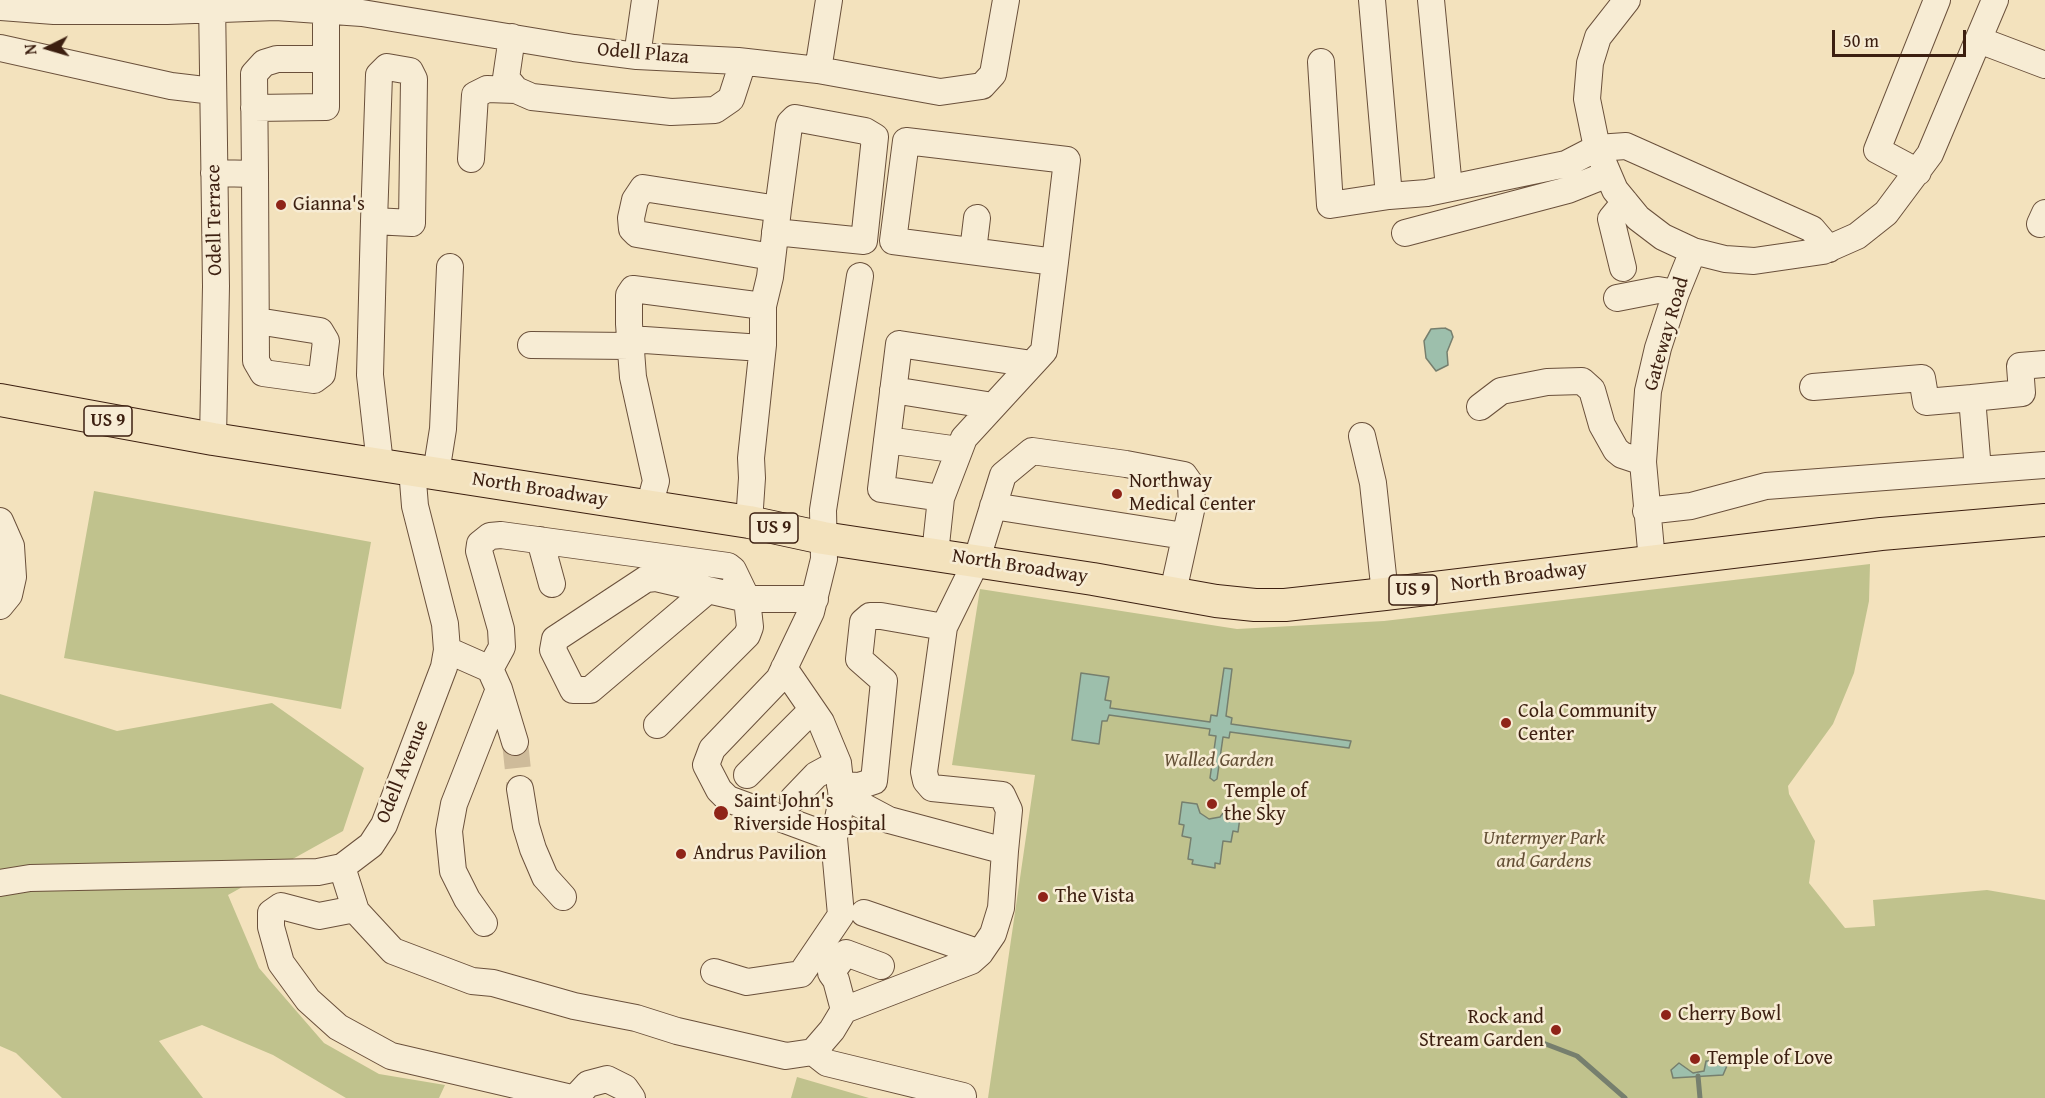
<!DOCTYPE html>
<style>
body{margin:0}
#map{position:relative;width:2045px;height:1098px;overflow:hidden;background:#f3e2bd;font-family:"Gentium Book Plus",serif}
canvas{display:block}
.north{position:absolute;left:18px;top:18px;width:60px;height:60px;-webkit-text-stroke:4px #f7ecd4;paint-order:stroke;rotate:265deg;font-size:16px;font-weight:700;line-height:24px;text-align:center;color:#3c1f10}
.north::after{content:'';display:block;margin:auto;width:21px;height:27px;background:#3c1f10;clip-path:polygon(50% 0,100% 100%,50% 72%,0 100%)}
.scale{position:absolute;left:1832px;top:30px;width:134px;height:27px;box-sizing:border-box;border:3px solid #3c1f10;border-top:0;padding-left:8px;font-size:18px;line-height:21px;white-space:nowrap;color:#3c1f10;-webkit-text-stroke:4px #f7ecd4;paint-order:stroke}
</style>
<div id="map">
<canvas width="2045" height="1098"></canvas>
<div class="north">N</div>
<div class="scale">50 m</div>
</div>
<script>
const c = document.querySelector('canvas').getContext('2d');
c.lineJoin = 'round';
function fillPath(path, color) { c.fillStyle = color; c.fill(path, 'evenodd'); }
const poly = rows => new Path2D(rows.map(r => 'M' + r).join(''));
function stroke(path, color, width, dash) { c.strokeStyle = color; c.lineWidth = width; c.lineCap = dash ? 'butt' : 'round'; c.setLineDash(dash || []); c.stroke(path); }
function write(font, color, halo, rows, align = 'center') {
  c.font = font + ' "Gentium Book Plus",serif'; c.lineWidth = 5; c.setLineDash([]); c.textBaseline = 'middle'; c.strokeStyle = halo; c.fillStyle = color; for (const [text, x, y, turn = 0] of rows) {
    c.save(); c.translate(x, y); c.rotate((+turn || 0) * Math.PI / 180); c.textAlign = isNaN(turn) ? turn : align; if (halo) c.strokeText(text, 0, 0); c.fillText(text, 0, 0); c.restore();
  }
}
fillPath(poly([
 [94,491,371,542,341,709,64,658],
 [1870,564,1869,601,1854,673,1833,724,1788,786,1789,794,1815,841,1809,883,1845,928,1875,926,1873,900,1987,890,2045,900,2045,1098,988,1098,1035,775,952,765,980,589,1237,629,1384,621],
 [0,694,117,731,272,703,364,768,343,831,228,895,259,968,324,1043,379,1074,445,1085,439,1098,346,1098,273,1055,202,1025,159,1041,203,1098,62,1098,16,1053,0,1046],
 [797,1077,869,1098,791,1098]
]), '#c0c28d');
const water = poly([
 [1445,328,1451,331,1453,337,1447,352,1448,365,1436,371,1426,358,1424,341,1431,329,1445,328],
 [1224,668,1232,669,1226,716,1232,718,1231,724,1351,741,1349,748,1230,732,1229,738,1223,737,1217,779,1214,781,1210,778,1216,736,1209,735,1210,729,1109,715,1107,721,1102,721,1099,744,1072,740,1081,673,1109,677,1105,700,1111,701,1110,708,1210,722,1211,715,1217,716,1224,668],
 [1182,802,1197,804,1200,813,1209,819,1220,817,1227,808,1241,810,1238,832,1233,831,1231,842,1223,841,1220,864,1215,863,1215,868,1192,864,1193,860,1188,859,1191,838,1182,836,1184,825,1179,824,1182,802],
 [1706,1061,1729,1061,1723,1075,1673,1078,1671,1070,1679,1063,1693,1073,1704,1071,1706,1061]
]);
fillPath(water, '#9dbfac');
stroke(water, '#767f6e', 1.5);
stroke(poly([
 [1543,1043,1577,1056,1625,1098],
 [1698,1076,1700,1098]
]), '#767f6e', 5);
stroke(poly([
 [515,742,520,789]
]), '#cebb9a', 26, [26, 13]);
const minor = poly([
 [212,0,216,286,213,439],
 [1372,0,1389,196,1427,193,1566,164,1597,148,1626,146,1812,229,1829,249],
 [1431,0,1449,188],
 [1627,0,1598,37,1590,63,1587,99,1597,148,1615,190,1638,218,1663,237,1693,251,1725,259,1754,261,1823,251,1857,236,1886,213,1930,154,1995,0],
 [0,7,54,11,167,11,276,7,362,13,574,48,637,56,738,61,818,70,940,92,982,86,993,74,1006,0],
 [512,37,506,78,516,90,532,97,671,112,715,110,731,99,743,62],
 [1979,40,2045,65],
 [0,48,171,86,213,91],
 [637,56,645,0],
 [1321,62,1330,205,1389,196],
 [818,70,829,0],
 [254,108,326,107,326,59],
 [471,159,475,95,487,89,516,90],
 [1918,172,1877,150,1937,0],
 [214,173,255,174,254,74,264,63,277,59,326,59,326,10],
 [255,174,256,361,263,373,314,380,322,374,326,341,320,331,257,321],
 [374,221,412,223,414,79,410,71,387,67,379,75,374,221,370,375,380,464],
 [2040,224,2045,213],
 [1405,233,1568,190,1608,174],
 [973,251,977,218],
 [772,257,637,234,632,229,631,218,635,200,643,188,778,209],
 [1623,268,1611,219,1625,202],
 [1617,298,1658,290,1676,293],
 [763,306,770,277,778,209,789,126,790,123,795,118,865,131,875,137,864,241,775,232],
 [630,339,762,348],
 [531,345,630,346],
 [1813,387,1922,378,1926,402,1972,398],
 [893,390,993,406],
 [1480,407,1501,391,1547,382,1582,381,1592,390,1602,425,1616,450,1622,455,1643,462],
 [1362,436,1373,483,1385,594],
 [887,440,959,450],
 [1978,470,1972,398,2022,393,2020,366,2045,364],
 [436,473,443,429,450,267],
 [941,498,881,489,899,344,1032,364],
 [993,506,1184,536],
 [649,507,656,481,633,377,629,324,629,295,633,289,763,306,763,345,751,458,752,478,749,522],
 [1646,511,1691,506,1766,486,2045,465],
 [0,521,11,546,13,577,9,595,0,606],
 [540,540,552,584],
 [935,554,941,498,964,438,1044,351,1055,262,1067,160,906,141,893,241,1055,262],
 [1652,561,1643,462,1648,391,1658,348,1676,293,1693,251],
 [708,590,590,690,573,690,553,650,555,639,646,579,656,578,747,599,815,599],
 [944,627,976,562,1003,475,1032,451,1126,464,1184,475,1191,485,1192,506,1173,592],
 [447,650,490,669,499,689,515,742],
 [490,669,502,647,501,629,479,551,480,544,490,536,501,535,728,566,733,570,747,599,750,627,747,635,657,725],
 [747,775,812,710],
 [840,785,859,786,874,781,884,681,859,659,863,622,870,616,881,616,944,627,924,772,926,781,932,788,1002,795,1009,810,1005,851],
 [520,789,526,826,533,849,545,877,563,897],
 [842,795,889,820,1005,851,1001,908,993,934,980,953,971,961,844,1010],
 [793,799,816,775,838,763],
 [834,838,728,799,719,790,706,765,712,749,779,679,811,612,824,559,823,510,860,276],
 [342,867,356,911,393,951,472,981,493,983,574,1006,636,1018,677,1031,786,1056,813,1052,832,1030,844,1010,836,980,831,973,846,953,881,966],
 [0,883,30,878,318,872,342,867,371,845,384,825,444,667,447,650,445,624,415,506,412,469],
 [355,909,319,916,281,906,271,913,271,927,281,963,308,1000,338,1027,391,1056,571,1098],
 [864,913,980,953],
 [484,923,467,899,453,871,449,831,454,804,499,689],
 [714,972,747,982,801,974,841,915,834,838,842,799,838,763,821,722,784,668],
 [813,1052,827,1063,963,1096],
 [575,1098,588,1084,607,1079,625,1088,632,1098]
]);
const major = poly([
 [0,400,213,439,749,522,823,538,1093,579,1216,601,1255,605,1285,605,1385,594,1881,534,2045,520]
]);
stroke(minor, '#6a503b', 28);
stroke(major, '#3c1f10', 34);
stroke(minor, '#f7ecd4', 26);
stroke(major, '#f3e2bd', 32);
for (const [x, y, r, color] of [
 [281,205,6,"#8f2418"],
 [1117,494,6,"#8f2418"],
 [1506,723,6,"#8f2418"],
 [1212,804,6,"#8f2418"],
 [721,813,8,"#8f2418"],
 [681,854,6,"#8f2418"],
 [1043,897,6,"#8f2418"],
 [1666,1015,6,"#8f2418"],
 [1556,1030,6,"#8f2418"],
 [1695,1059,6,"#8f2418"]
]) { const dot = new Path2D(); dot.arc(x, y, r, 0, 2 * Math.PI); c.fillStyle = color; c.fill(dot); stroke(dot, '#f7ecd4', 2); }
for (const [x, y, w] of [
 [108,421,48],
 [774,528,48],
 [1413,590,48]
]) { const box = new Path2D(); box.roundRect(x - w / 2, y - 15, w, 30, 4.5); c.fillStyle = '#f7ecd4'; c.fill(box); stroke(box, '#3c1f10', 1.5); }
write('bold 18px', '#3c1f10', null, [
 ["US 9",108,421],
 ["US 9",774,528],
 ["US 9",1413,590]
]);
write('20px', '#3c1f10', '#f7ecd4', [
 ["Odell Plaza",643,54,5],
 ["Odell Terrace",215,220,-91],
 ["Gateway Road",1667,334,-74],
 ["North Broadway",540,490,9],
 ["North Broadway",1020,567,9],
 ["North Broadway",1519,577,-7],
 ["Odell Avenue",403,772,-68]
]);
write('20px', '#3c1f10', '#f7ecd4', [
 ["Gianna's",293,205],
 ["Northway",1129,482],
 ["Medical Center",1129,505],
 ["Cola Community",1518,712],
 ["Center",1518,735],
 ["Temple of",1224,792],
 ["the Sky",1224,815],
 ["Saint John's",734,802],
 ["Riverside Hospital",734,825],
 ["Andrus Pavilion",693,854],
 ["The Vista",1055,897],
 ["Cherry Bowl",1678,1015],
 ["Rock and",1544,1018,"right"],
 ["Stream Garden",1544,1041,"right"],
 ["Temple of Love",1707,1059]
], 'left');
write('italic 20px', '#645036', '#f7ecd4', [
 ["Walled Garden",1219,761],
 ["Untermyer Park",1544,839],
 ["and Gardens",1544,862]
]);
</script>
